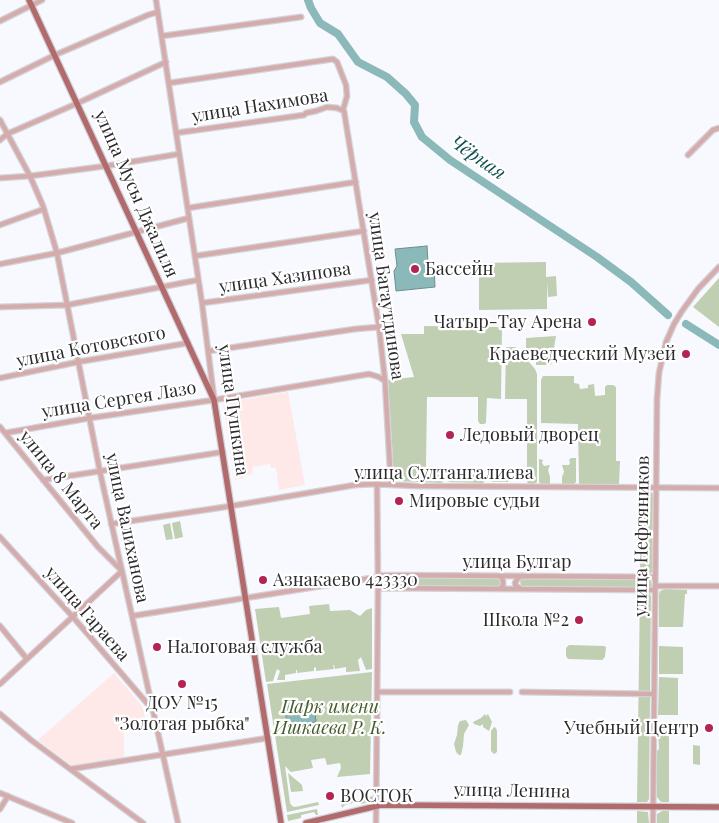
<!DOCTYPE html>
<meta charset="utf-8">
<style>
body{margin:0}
canvas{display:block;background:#f8f8ff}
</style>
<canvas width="719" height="823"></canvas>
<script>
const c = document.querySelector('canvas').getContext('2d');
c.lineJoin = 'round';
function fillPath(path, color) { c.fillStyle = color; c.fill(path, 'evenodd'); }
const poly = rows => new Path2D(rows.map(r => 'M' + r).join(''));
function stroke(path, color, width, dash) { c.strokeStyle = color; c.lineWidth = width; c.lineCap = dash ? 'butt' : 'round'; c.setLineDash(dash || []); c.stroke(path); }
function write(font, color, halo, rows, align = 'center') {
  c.font = font + ' "Playfair Display",serif'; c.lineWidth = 4.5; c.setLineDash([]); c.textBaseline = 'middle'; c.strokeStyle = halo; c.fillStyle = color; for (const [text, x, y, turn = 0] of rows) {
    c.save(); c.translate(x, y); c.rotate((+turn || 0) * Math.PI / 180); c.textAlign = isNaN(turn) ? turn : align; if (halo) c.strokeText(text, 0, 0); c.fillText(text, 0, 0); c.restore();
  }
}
fillPath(poly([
 [288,392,305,485,279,490,276,468,271,468,270,464,252,467,253,474,244,476,244,478,235,480,223,403],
 [114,673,142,706,145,717,134,720,124,728,124,757,74,767,38,740]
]), '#ffe9e8');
fillPath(poly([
 [546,262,546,277,556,276,557,296,548,297,547,281,547,309,479,310,479,263],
 [719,278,719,327,693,307],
 [424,326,502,327,501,399,487,398,486,421,486,423,484,424,480,424,478,421,478,397,427,397,426,468,443,469,444,481,441,483,396,481,394,477,388,380,414,377,401,334,424,334],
 [556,336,551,365,536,365,536,351,526,350,526,338],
 [506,347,516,347,535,369,537,374,537,482,534,484,529,484,527,482,527,399,505,399],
 [543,376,574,376,574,383,579,384,580,389,588,388,588,385,594,384,595,396,605,395,605,387,607,385,613,385,616,387,616,461,620,461,619,484,580,484,579,483,578,424,541,423,541,380],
 [571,458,576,458,576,482,574,484,562,484,562,477,564,472,562,465,569,465,570,463,569,460],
 [539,459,543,460,542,463,544,466,550,465,548,470,550,477,550,484,541,484,539,482],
 [449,469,475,469,484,473,484,482,483,483,449,482,448,481],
 [489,476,508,476,508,482,492,482,490,480],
 [641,491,651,492,653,494,652,572,648,575,640,575],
 [180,521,183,537,175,539,172,523],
 [170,523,173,539,166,540,163,525],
 [390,578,500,578,502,584,500,587,390,586,388,584,388,579],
 [522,579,648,579,651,581,652,586,649,588,521,587,520,580],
 [665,589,687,590,687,594,685,594,683,627,659,627,659,594,660,591],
 [640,593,649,593,651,596,649,799,647,802,637,802],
 [329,604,330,611,350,610,360,616,366,610,372,608,372,669,366,670,361,657,358,660,360,671,346,672,346,667,335,669,334,665,333,665,334,669,316,671,316,667,314,668,314,671,297,673,297,670,296,670,296,673,285,675,285,680,277,680,280,671,277,669,273,681,266,682,255,609,279,607,281,618,310,614,309,606],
 [569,645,604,646,606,647,605,657,602,660,568,659,566,656,566,648],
 [659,646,683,647,683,674,659,674],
 [372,672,370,774,337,777,341,768,340,763,327,765,325,758,311,760,313,768,291,772,285,766,290,803,292,806,295,807,318,802,319,805,287,812,267,684],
 [659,677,678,678,678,715,658,715],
 [485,714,486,716,488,714,492,722,489,731,483,727,483,724,480,726,474,724,473,722,481,718],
 [466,720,469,725,464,734,463,746,461,755,459,755,456,752,454,744,457,735,458,725,460,721],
 [494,727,496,728,497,731,497,752,494,754,491,751,491,731],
 [669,728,669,802,662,802,660,801,657,797,657,751,659,749,658,729],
 [693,745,700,746,700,765,693,764],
 [288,773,302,785,303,791,291,792],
 [373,796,374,801,361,804,360,801,345,805,342,808,341,803],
 [317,809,318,815,316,815,314,812,301,815,301,818,288,821,287,815],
 [637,811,648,812,649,823,637,823],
 [662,811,669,811,669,823,657,823,657,814]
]), '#c0ceb2');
const water = poly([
 [427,246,428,262,431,264,434,264,435,287,396,291,394,271,397,266,395,249,427,246],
 [314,704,316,722,287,725,285,707,314,704]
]);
fillPath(water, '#8bb8b8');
stroke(water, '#6e8e8f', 1);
stroke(poly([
 [308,0,311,8,320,23,338,34,358,62,387,77,406,94,415,105,414,122,422,137,450,160,597,257,631,282,668,315],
 [686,324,719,345]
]), '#8bb8b8', 8);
const minor = poly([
 [156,0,202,303,214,398],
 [0,21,42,0],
 [162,36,301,17],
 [0,82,55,55,148,15,158,12],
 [169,83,333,59,337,62,346,85,347,96,343,110],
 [0,120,30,176,43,206,57,253,100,472,178,823],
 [176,133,304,115,306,113,316,111,327,107,337,108,344,111,379,327,385,381,391,485],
 [0,140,7,134,78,103,166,62],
 [688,155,713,130,719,128],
 [0,178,30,176,106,166,179,154],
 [188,208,356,182],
 [0,225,44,209],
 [195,256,364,231],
 [0,264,57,253,189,218],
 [202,303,372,280],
 [0,307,67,305,198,280],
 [209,351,355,329,379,327],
 [0,378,78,362,188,343],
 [0,427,98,547,122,571,0,684],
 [5,433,90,418,214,400,369,374,379,377,385,381],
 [43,480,223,452],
 [111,524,231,506,355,485,374,484,416,486,719,488],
 [0,537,73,617,152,709],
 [378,575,655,577],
 [499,576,502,578,503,581,503,586,499,589],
 [655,586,719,586],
 [378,588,655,590],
 [521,589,516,586,515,583,518,578,522,576],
 [132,616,378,577],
 [0,626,27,659],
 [377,692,510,692],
 [522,692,654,694],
 [0,714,31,740,143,823],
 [71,769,268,738],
 [0,793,72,823],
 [0,809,8,796],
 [376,823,378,588,377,484],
 [653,823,657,399,659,373,666,342,674,324,682,311,698,289,719,267]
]);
const major = poly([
 [29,0,214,400,281,823],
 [306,823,381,805,719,807]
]);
stroke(minor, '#d3d3da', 7);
stroke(major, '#d3d3da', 8);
stroke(minor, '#d5acac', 4.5);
stroke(major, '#b26b6c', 5.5);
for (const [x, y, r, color] of [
 [415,269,5,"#b32453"],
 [592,322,5,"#b32453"],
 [686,354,5,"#b32453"],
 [450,435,5,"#b32453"],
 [399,501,5,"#b32453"],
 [263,580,5,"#b32453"],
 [579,620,5,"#b32453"],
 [157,647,5,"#b32453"],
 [182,684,5,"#b32453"],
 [709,728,5,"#b32453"],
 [330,796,5,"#b32453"]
]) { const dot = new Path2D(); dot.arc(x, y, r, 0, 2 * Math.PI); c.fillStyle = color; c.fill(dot); stroke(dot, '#fff', 2); }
write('18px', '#2c2c2f', '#fff', [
 ["улица Нахимова",260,106,-9],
 ["улица Мусы Джалиля",136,194,66],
 ["улица Хазипова",285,278,-8],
 ["улица Багаутдинова",386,296,82],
 ["улица Котовского",91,347,-11],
 ["улица Сергея Лазо",119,400,-9],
 ["улица Пушкина",233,410,82],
 ["улица Султангалиева",444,473],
 ["улица 8 Марта",61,480,51],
 ["улица Валиханова",127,528,78],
 ["улица Нефтяников",642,536,-89],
 ["улица Булгар",517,562],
 ["улица Гараева",87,614,49],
 ["улица Ленина",512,791,1]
]);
write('18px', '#2c2c2f', '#fff', [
 ["Бассейн",425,269],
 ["Чатыр-Тау Арена",582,322,"right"],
 ["Краеведческий Музей",676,354,"right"],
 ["Ледовый дворец",460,435],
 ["Мировые судьи",409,501],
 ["Азнакаево 423330",273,580],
 ["Школа №2",569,620,"right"],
 ["Налоговая служба",167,647],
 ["ДОУ №15",182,703,"center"],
 ["\"Золотая рыбка\"",182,724,"center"],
 ["Учебный Центр",699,728,"right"],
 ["ВОСТОК",340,796]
], 'left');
write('italic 18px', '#455b2a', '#fff', [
 ["Парк имени",330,707],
 ["Ишкаева Р. К.",330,728]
]);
write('italic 19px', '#0f5152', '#fff', [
 ["Чёрная",478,158,35]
]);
</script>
